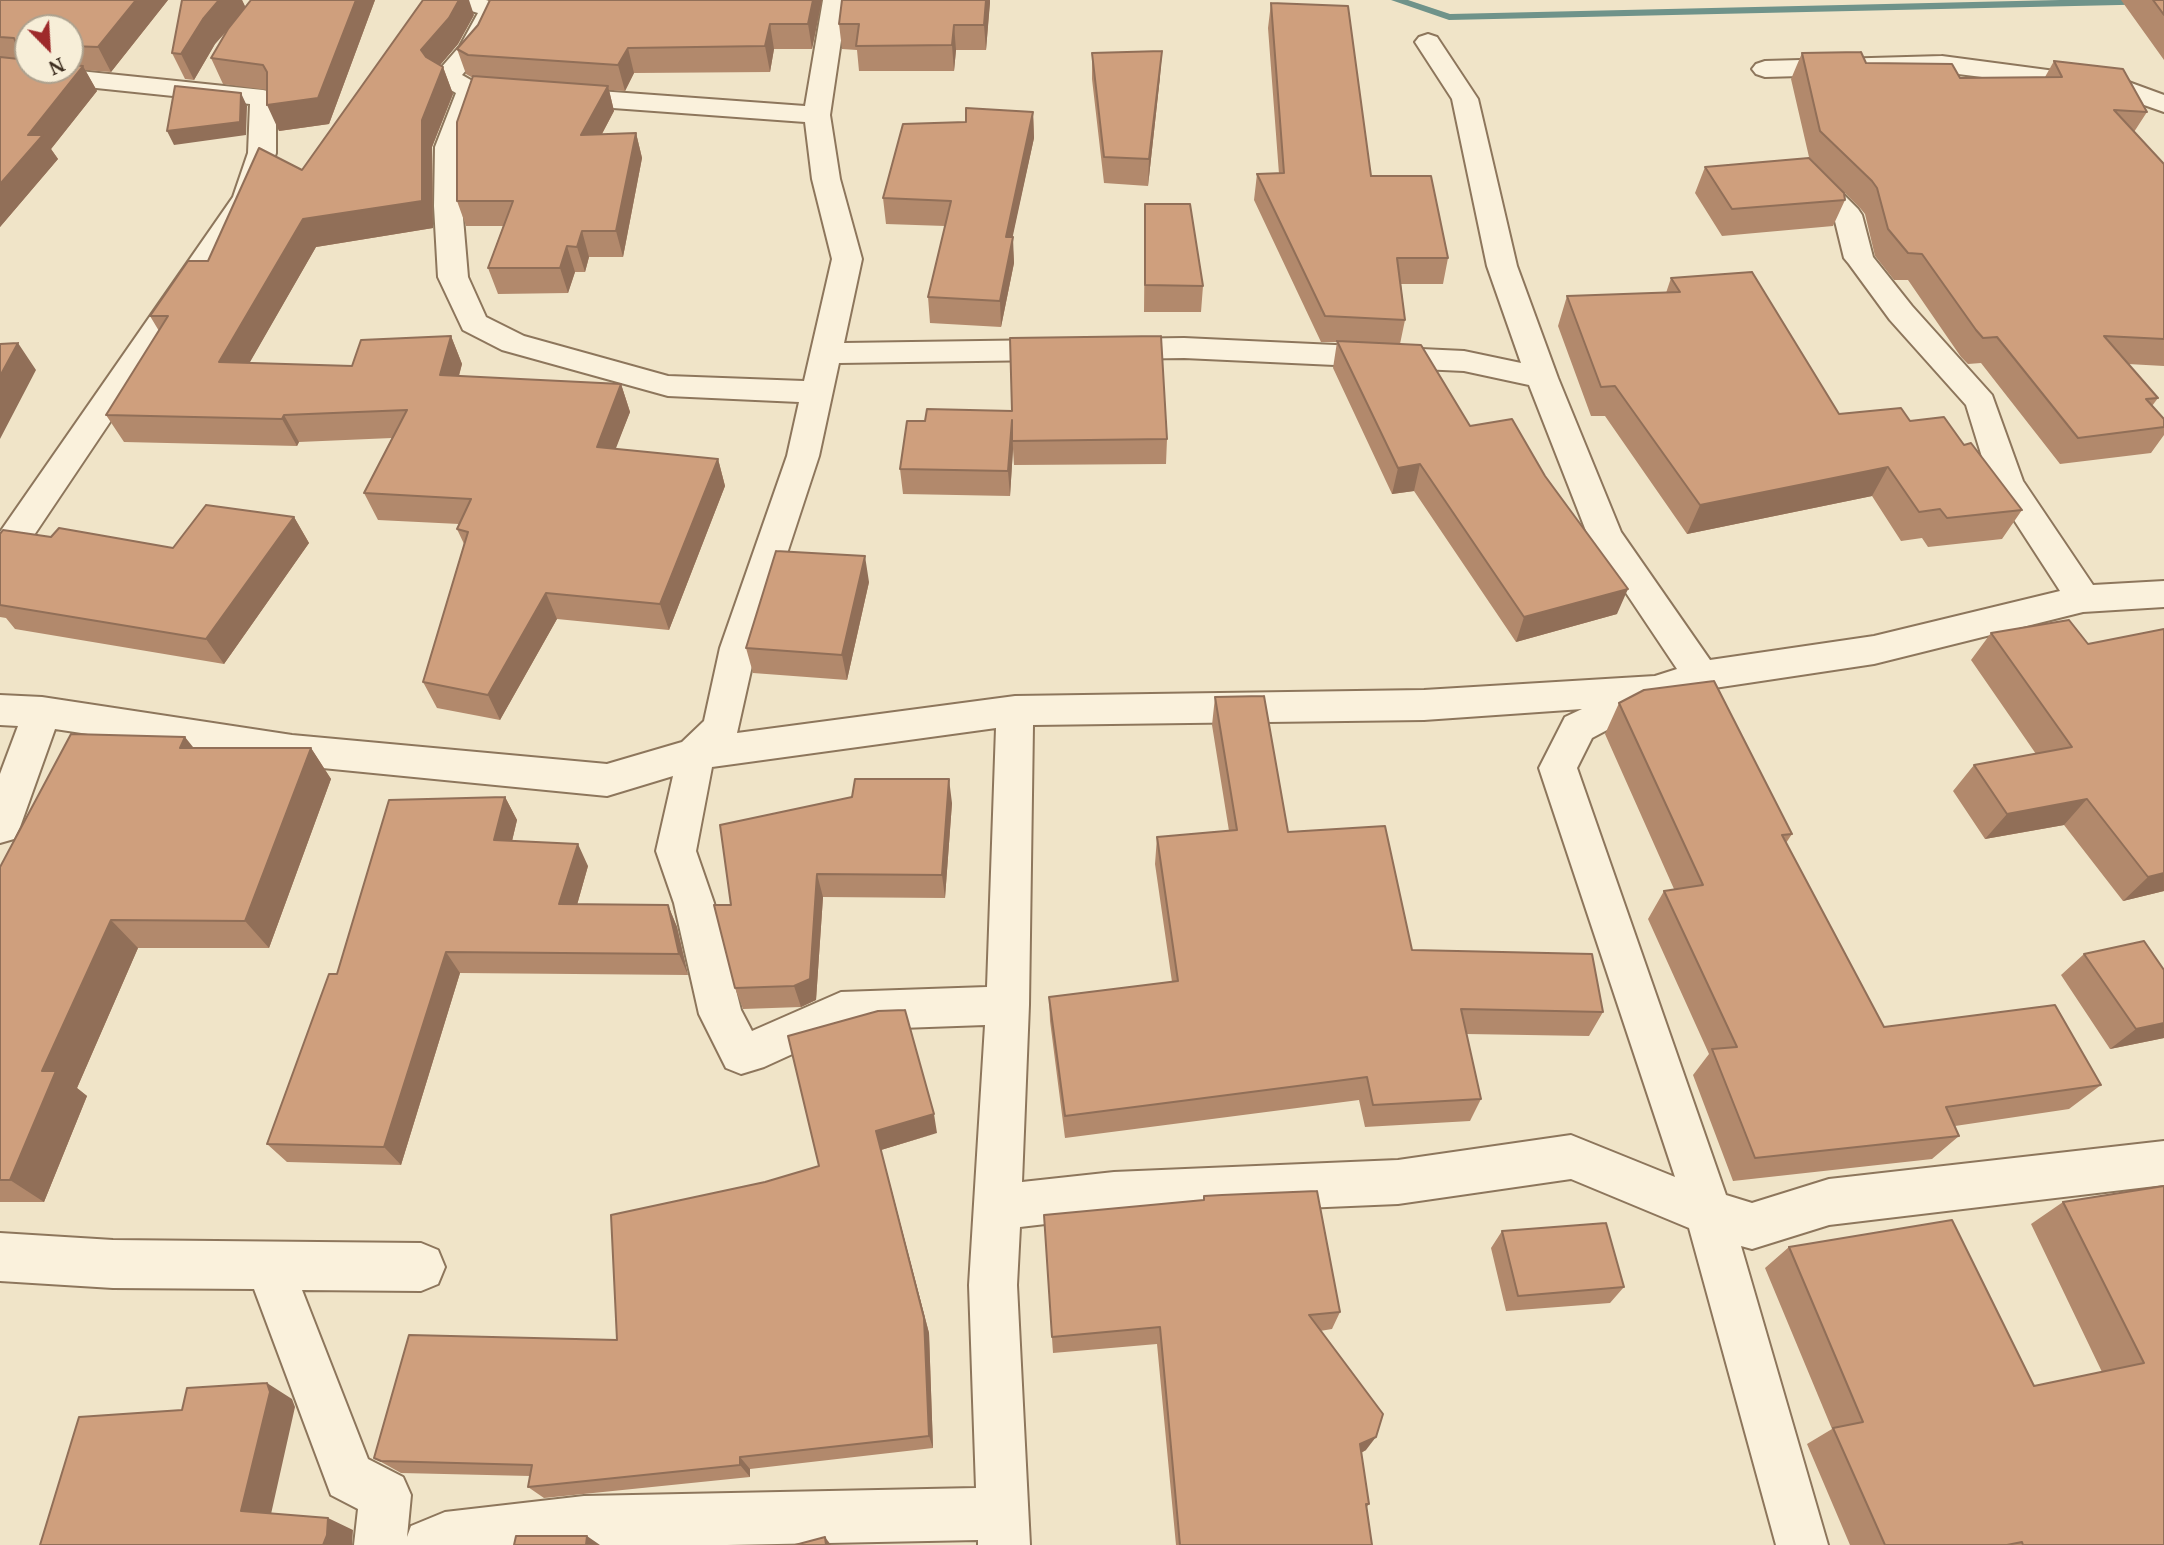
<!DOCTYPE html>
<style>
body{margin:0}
#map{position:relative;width:2164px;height:1545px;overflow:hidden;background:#f0e4c8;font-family:"Noto Serif",serif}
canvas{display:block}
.north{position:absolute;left:14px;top:14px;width:70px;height:70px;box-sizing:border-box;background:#f7eed8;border:2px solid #ada18e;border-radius:50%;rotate:156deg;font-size:19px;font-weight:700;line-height:28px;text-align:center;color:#3d2e20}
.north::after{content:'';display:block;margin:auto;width:24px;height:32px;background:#9e2a2b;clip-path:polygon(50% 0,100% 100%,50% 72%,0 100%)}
</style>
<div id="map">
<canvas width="2164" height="1545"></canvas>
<div class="north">N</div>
</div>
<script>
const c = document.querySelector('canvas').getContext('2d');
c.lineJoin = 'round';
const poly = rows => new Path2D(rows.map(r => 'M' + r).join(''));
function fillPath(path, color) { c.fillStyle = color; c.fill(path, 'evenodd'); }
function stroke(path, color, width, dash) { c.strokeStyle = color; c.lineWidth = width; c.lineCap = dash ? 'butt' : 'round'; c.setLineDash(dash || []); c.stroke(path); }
fillPath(poly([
 [1391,0,1408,0,1450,14,2060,0,2164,0,2164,4,1449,20,1391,0]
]), '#6f938a');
const minor = poly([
 [449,0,486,0,501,5,504,10,484,49,462,75,476,83,493,85,497,91,493,97,480,99,463,147,462,206,468,277,486,317,524,336,668,376,804,381,832,259,812,179,805,122,558,104,549,102,545,96,549,90,558,88,805,106,823,0,847,0,830,115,840,179,862,259,844,343,1184,338,1464,351,1521,363,1487,266,1452,99,1415,42,1419,37,1428,34,1437,37,1478,99,1517,266,1558,378,1621,532,1710,660,1874,636,2060,591,1990,483,1966,405,1890,320,1849,264,1844,258,1834,217,1790,171,1794,165,1804,163,1814,165,1858,209,1862,215,1873,257,1912,306,1992,395,2023,481,2093,585,2164,581,2164,607,2083,612,1874,664,1701,690,1656,704,1592,738,1577,768,1726,1195,1752,1203,1829,1179,2164,1141,2164,1185,1829,1225,1752,1249,1741,1246,1828,1545,1776,1545,1689,1228,1571,1179,1398,1204,1114,1216,1020,1227,1017,1285,1030,1545,978,1545,978,1540,727,1545,354,1545,358,1509,331,1495,254,1289,113,1288,0,1281,0,1233,113,1240,421,1243,438,1250,445,1267,438,1284,421,1291,302,1290,368,1459,403,1477,411,1495,407,1537,411,1526,445,1512,584,1496,976,1488,969,1285,985,1025,845,1030,764,1067,741,1074,726,1068,699,1014,674,903,656,851,673,776,607,796,292,765,55,729,20,827,14,839,0,843,0,774,18,726,0,725,0,695,42,697,292,735,607,764,682,742,704,721,720,648,787,456,799,402,668,396,502,350,463,330,438,277,434,206,435,147,456,93,437,82,433,77,460,46,478,13,452,5,449,0],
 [1184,358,1464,371,1529,385,1588,536,1677,669,1655,676,1424,690,1015,696,737,733,756,648,819,456,839,363,1184,358],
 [1582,709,1565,717,1539,768,1675,1177,1571,1135,1398,1160,1114,1172,1022,1182,1029,1005,1033,725,1424,720,1582,709],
 [996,728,987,987,841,992,752,1031,741,1010,714,903,696,851,712,767,996,728],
 [1942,56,2123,80,2164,95,2164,112,2110,93,1942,72,1765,77,1756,74,1752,69,1756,64,1765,61,1942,56],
 [0,62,28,65,28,70,70,70,263,90,272,92,276,98,276,153,261,197,12,568,0,572,0,532,233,197,248,153,250,104,0,78,0,62]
]);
stroke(minor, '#8d765c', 4);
fillPath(minor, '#faf1dc');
fillPath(poly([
 [0,0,168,0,111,72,85,70,97,91,51,149,58,159,0,227],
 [28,28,70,28,70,70,28,70],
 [182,0,242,0,245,7,251,0,375,0,329,124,279,131,267,90,223,84,211,58,227,31,215,44,194,80,185,79,172,53],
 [822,0,812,49,774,49,770,72,634,73,625,91,609,90,614,111,602,134,636,133,642,158,623,257,589,257,585,272,575,272,568,293,498,294,488,268,503,226,466,226,457,201,473,78,466,74,457,49,478,25],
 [842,0,990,0,986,50,956,50,954,71,859,71,857,50,842,49,839,24],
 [2121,0,2164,0,2164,60],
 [1271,3,1371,176,1448,258,1443,284,1401,284,1405,320,1400,344,1470,426,1617,614,1516,642,1414,491,1392,494,1333,368,1337,342,1321,342,1254,200,1257,174,1279,174,1268,28],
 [474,15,458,44,440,65,443,67,453,94,432,147,433,228,316,247,249,363,352,366,451,336,462,364,459,376,621,384,630,412,615,449,718,459,725,486,669,630,557,619,500,720,437,708,423,682,464,544,457,529,459,524,378,520,364,493,392,438,299,442,297,446,124,442,106,415,159,331,150,316,302,170],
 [1092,53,1160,77,1148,186,1104,183,1092,79],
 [1802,53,1960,78,2045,77,2054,61,2147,112,2134,132,2164,164,2164,366,2128,364,2158,398,2152,406,2164,419,2164,435,2151,453,2060,464,1981,363,1968,364,1961,357,1908,280,1894,280,1875,256,1865,214,1860,208,1809,157,1791,79],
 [1033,112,1034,138,1012,237,1014,263,1001,327,930,323,928,297,945,226,886,224,883,198,966,122],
 [1705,167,1845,200,1833,226,1722,236,1695,193],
 [1145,204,1203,286,1201,312,1144,312],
 [1671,278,1839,414,1910,421,1964,445,2022,510,2002,539,1928,547,1922,538,1901,541,1872,496,1687,534,1605,416,1591,416,1558,326,1567,296,1666,293],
 [907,421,1167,439,1166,464,1014,465,1013,449,1010,496,903,494,900,469],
 [294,517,309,543,224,664,15,629,6,618,0,617,0,534,51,537,173,548],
 [869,582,847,680,753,673,746,648],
 [2164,629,2164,891,2123,901,2064,825,1985,839,1953,791,1974,765,2036,754,1971,660,1991,633,2088,644],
 [1215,697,1288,832,1412,950,1603,1012,1589,1036,1466,1034,1481,1099,1470,1121,1365,1127,1359,1100,1065,1138,1050,1021,1049,997,1172,982,1155,864,1157,837,1229,831,1212,725],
 [1619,703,1792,834,1786,843,1884,1027,2101,1085,2069,1109,1955,1126,1959,1136,1932,1159,1733,1181,1693,1075,1709,1054,1648,919,1664,891,1674,889,1605,734],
 [194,748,311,748,331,779,269,948,138,948,77,1088,87,1096,44,1202,0,1202,0,867],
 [505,797,517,820,512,841,588,866,577,905,668,905,677,927,688,975,460,973,401,1165,287,1162,267,1144,337,974],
 [952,803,945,898,823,897,816,1000,801,1007,743,1009,735,988,731,905],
 [2084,954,2164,1038,2110,1049,2061,975],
 [937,1133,881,1150,929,1333,933,1448,750,1469,750,1477,544,1498,528,1487,530,1476,401,1473,374,1458,617,1340,765,1182],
 [2164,1186,2164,1545,1850,1545,1807,1444,1832,1429,1765,1268,1789,1247,2034,1386,2102,1372,2031,1224,2063,1202],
 [1204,1196,1340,1312,1332,1329,1320,1331,1366,1450,1361,1453,1369,1504,1366,1508,1372,1545,1176,1545,1157,1344,1053,1353,1044,1215,1203,1200],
 [1502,1231,1624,1287,1610,1303,1506,1311,1491,1248]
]), '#b2896c');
fillPath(poly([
 [136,0,168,0,111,72,98,47],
 [219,0,242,0,246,8,215,44,194,80,181,54,203,19],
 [356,0,375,0,329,124,279,131,267,105],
 [459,0,469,0,474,15,458,44,430,77,421,50],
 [813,0,822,0,812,49,808,24],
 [986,0,990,0,990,3,986,50,984,25],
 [770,24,774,49,770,72,765,46],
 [954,25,956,50,954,71,952,45],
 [628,48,634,73,625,91,618,65],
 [1162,51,1160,77,1148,186,1149,159],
 [83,66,97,91,51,149,58,159,0,227,0,184,28,135],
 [443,67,453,94,432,147,433,228,316,247,234,390,219,362,303,219,422,120],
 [608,86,614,111,588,160,581,135],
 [241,93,247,106,246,135,174,145,167,131],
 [1033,112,1034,138,1007,263,1006,237],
 [636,133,642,158,623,257,616,231],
 [582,231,589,257,585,272,577,247],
 [1013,237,1014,263,1001,327,1000,301],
 [567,246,575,272,568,293,560,268],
 [451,336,462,364,451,403,440,375],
 [18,343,36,370,0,439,0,376],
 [621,384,630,412,606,474,597,447],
 [284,415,299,442,297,446,282,419],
 [1012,420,1013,449,1010,496,1008,471],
 [718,459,725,486,669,630,660,604],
 [1420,464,1414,491,1392,494,1398,468],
 [1888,467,1872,496,1687,534,1700,505],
 [294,517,309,543,224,664,206,639],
 [865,556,869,582,847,680,842,655],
 [1628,589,1617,614,1516,642,1524,617],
 [546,593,557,619,500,720,488,695],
 [185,737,209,767,180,748],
 [311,748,331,779,269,948,245,921],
 [949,779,952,803,945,898,942,875],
 [505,797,517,820,507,862,494,840],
 [2087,799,2064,825,1985,839,2007,814],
 [578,844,588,866,571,926,559,904],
 [2164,873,2164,891,2123,901,2148,877],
 [817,874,823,897,816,1000,801,1007,794,986],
 [668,905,677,927,688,975,679,954],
 [111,920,138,948,77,1088,87,1096,44,1202,10,1180,42,1071],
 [446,952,460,973,401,1165,384,1147],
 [2164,1023,2164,1038,2110,1049,2136,1029],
 [934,1114,937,1133,881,1150,929,1333,933,1448,929,1436,876,1131],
 [267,1383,292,1399,295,1407,269,1523,241,1511],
 [1376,1437,1366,1450,1351,1458,1360,1444],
 [740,1457,750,1469,750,1477,740,1465],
 [328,1518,353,1530,352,1545,323,1545],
 [587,1536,600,1545,586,1545],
 [825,1537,831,1545,826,1545]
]), '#916f58');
const building = poly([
 [0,0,136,0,98,47,70,46,70,28,28,28,28,43,16,43,14,38,0,37,0,0],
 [182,0,219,0,203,19,181,54,172,53,182,0],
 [251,0,356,0,318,98,267,105,267,72,263,65,211,58,228,29,251,0],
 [423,0,459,0,449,18,421,50,426,57,443,67,422,120,422,201,303,219,219,362,352,366,361,340,451,336,440,375,621,384,597,447,718,459,660,604,546,593,488,695,423,682,468,532,457,529,471,499,364,493,407,410,284,415,282,419,106,415,168,316,150,316,188,261,208,261,259,148,302,170,423,0],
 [490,0,813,0,808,24,770,24,765,46,628,48,618,65,468,55,457,49,478,25,490,0],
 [842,0,986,0,984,25,954,25,952,45,856,46,859,24,839,24,842,0],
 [2153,0,2164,0,2164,15,2153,0],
 [1271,3,1348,6,1371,176,1431,176,1448,258,1397,258,1405,320,1325,316,1257,174,1284,173,1271,3],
 [1162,51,1149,159,1104,157,1092,53,1162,51],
 [1861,52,1866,63,1952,64,1960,78,2062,77,2054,61,2123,69,2147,112,2114,110,2164,164,2164,339,2104,336,2158,398,2146,399,2164,419,2164,427,2078,438,1997,337,1983,338,1976,330,1922,254,1908,253,1888,229,1877,188,1872,181,1820,131,1802,53,1861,52],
 [0,57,28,60,28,70,70,70,70,65,83,66,28,135,43,135,0,184,0,57],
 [473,76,608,86,581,135,636,133,616,231,582,231,577,247,567,246,560,268,488,268,513,201,457,201,457,122,473,76],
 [175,86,241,93,240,122,167,131,175,86],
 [966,108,1033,112,1006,237,1013,237,1000,301,928,297,951,201,883,198,903,124,966,122,966,108],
 [1809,158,1844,193,1845,200,1732,209,1705,167,1809,158],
 [1145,204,1190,204,1203,286,1145,285,1145,204],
 [1752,272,1839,414,1901,408,1910,421,1944,417,1964,445,1971,443,2022,510,1947,518,1940,509,1919,512,1888,467,1700,505,1615,386,1601,387,1567,296,1680,292,1671,278,1752,272],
 [1161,336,1167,439,1012,441,1012,420,1008,471,900,469,907,421,925,421,927,409,1012,411,1010,338,1161,336],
 [1337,341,1421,345,1470,426,1512,419,1545,476,1628,589,1524,617,1420,464,1398,468,1337,341],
 [18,343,0,376,0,344,18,343],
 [206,505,294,517,206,639,0,605,0,534,3,530,51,537,59,528,173,548,206,505],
 [776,551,865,556,842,655,746,648,776,551],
 [2069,620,2088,644,2164,629,2164,873,2148,877,2087,799,2007,814,1974,765,2072,747,1991,633,2069,620],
 [1714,681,1792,834,1782,835,1884,1027,2055,1005,2101,1085,1946,1107,1959,1136,1755,1158,1712,1049,1737,1047,1664,891,1703,885,1619,703,1644,690,1714,681],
 [1264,696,1288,832,1385,826,1412,950,1592,954,1603,1012,1461,1009,1481,1099,1373,1105,1367,1077,1065,1116,1049,997,1178,981,1157,837,1237,830,1215,697,1264,696],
 [71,734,185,737,180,748,311,748,245,921,111,920,42,1071,56,1071,10,1180,0,1180,0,867,71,734],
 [855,779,949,779,942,875,817,874,810,979,794,986,735,988,714,905,731,905,720,825,852,797,855,779],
 [505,797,494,840,578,844,559,904,668,905,679,954,446,952,384,1147,267,1144,329,974,337,974,389,800,505,797],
 [2144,941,2164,970,2164,1023,2136,1029,2084,954,2144,941],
 [905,1010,934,1114,876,1131,924,1318,929,1436,740,1457,740,1465,528,1487,532,1465,381,1461,374,1458,409,1335,617,1340,611,1215,765,1182,819,1166,788,1036,878,1011,905,1010],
 [2164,1186,2164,1545,2023,1545,2022,1542,2007,1545,1885,1545,1833,1428,1863,1422,1789,1247,1952,1220,2034,1386,2144,1363,2063,1202,2164,1186],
 [1317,1191,1340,1312,1309,1315,1383,1414,1376,1437,1360,1444,1369,1504,1366,1504,1372,1545,1180,1545,1160,1327,1052,1337,1044,1215,1204,1200,1204,1196,1222,1195,1317,1191],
 [1606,1223,1624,1287,1518,1296,1502,1231,1606,1223],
 [267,1383,270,1392,241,1511,328,1518,327,1535,323,1545,40,1545,79,1417,182,1410,187,1388,267,1383],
 [516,1536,587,1536,586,1545,514,1545,516,1536],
 [825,1537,826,1545,795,1545,825,1537]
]);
fillPath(building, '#cf9f7d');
stroke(building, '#916f58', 2);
</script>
